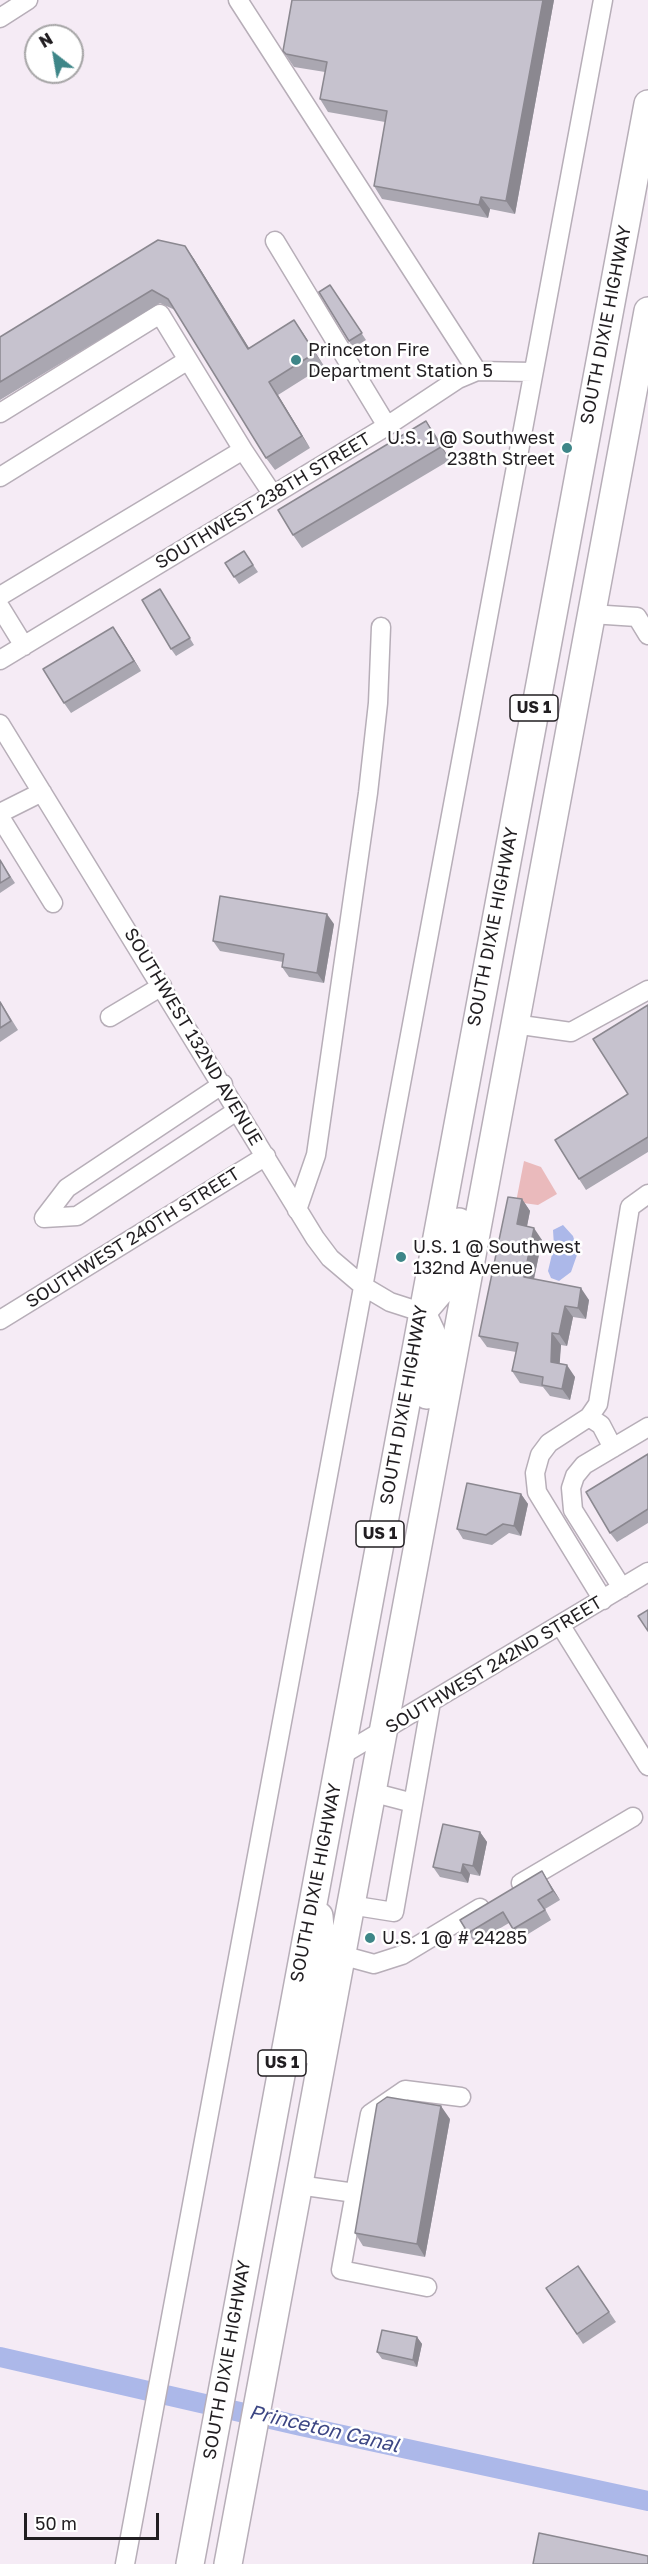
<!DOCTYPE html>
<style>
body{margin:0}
#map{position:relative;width:648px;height:2564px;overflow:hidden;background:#f5ebf5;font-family:"Golos Text",sans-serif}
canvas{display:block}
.north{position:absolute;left:24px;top:24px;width:60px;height:60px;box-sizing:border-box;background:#fff;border:2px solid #a6a5a6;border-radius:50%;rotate:329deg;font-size:16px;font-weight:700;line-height:24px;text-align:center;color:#211e21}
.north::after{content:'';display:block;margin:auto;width:21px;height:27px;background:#3e8688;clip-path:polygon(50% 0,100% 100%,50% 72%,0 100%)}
.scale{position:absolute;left:24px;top:2513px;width:135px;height:27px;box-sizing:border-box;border:3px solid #211e21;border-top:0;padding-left:8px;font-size:18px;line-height:21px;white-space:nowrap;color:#211e21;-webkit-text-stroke:4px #fff;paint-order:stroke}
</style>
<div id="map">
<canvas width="648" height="2564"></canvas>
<div class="north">N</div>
<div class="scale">50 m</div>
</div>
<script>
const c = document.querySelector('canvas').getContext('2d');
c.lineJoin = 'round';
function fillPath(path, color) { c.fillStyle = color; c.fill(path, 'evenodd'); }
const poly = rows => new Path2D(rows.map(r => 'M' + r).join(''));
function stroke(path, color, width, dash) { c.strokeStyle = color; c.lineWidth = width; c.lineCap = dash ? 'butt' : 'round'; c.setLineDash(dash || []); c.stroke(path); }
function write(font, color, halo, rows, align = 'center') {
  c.font = font + ' "Golos Text",sans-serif'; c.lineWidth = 5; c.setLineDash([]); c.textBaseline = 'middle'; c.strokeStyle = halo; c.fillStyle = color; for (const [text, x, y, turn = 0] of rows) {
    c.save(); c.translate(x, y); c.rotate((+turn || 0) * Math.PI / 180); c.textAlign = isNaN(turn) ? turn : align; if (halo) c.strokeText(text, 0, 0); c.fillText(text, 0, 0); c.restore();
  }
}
fillPath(poly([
 [524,1161,541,1167,557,1194,538,1205,516,1202]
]), '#eababc');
fillPath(poly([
 [563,1225,573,1236,578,1252,571,1272,559,1281,551,1278,548,1271,554,1246,553,1230]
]), '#acb8e9');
stroke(poly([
 [0,2357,301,2426,648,2501]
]), '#acb8e9', 20);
const minor = poly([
 [238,0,477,371],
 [0,18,28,0],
 [275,241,387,426],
 [0,413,160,314,243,450,0,596],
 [243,450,273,495],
 [0,477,188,360],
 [0,607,24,646],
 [591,614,637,617,648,635],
 [0,660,387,426,458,379,477,371,533,372],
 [0,724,315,1238,330,1258,363,1286,390,1302,421,1312],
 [0,813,42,792],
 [0,817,53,903],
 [110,1017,162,986],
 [514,1024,571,1032,648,990],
 [223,1084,67,1188,44,1218,77,1216,238,1110],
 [297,1210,316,1155,368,793,378,703,381,627],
 [0,1320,266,1156],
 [589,1417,601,1425,613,1448],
 [622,1588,573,1510,571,1488,575,1476,584,1465,648,1427],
 [603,1600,537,1492,535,1473,540,1455,549,1443,589,1417,598,1404,630,1207,648,1194],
 [561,1626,648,1766],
 [340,1756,648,1572],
 [371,1792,413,1803],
 [521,1883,633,1817],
 [350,1905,394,1912,431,1702],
 [341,1955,374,1964,402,1955,480,1908],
 [298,2185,355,2193,370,2114,405,2090,461,2097],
 [355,2193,341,2270,427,2287],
 [125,2564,603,0]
]);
const highway = poly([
 [426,1308,443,1288,450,1272,459,1222],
 [422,1313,431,1332,434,1349,427,1395],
 [304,2050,322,1953,319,1916],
 [190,2564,648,104],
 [228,2564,648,311]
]);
stroke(minor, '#b7aeb8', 21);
stroke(highway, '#b7aeb8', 30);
stroke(minor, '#fff', 18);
stroke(highway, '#fff', 27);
fillPath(poly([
 [292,0,554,0,515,214,490,209,488,218,382,199,374,186,385,122,328,112,320,99,325,72,294,67,283,51],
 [185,246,194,259,249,348,294,320,324,366,278,395,310,448,275,470,266,458,175,310,160,303,0,400,0,337],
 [330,285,366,340,353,348,349,341],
 [426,421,450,460,302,548,293,535],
 [244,551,258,572,239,584,225,563],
 [160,589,194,645,176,656,171,649],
 [113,627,141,671,71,713,64,703],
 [0,860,15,883,0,893],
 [334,924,324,983,289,977,282,967,283,962,220,951,213,941],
 [0,1001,18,1030,0,1042],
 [648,1005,648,1152,586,1190,579,1179,628,1094],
 [522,1199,530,1211,527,1226,542,1240,534,1279,589,1300,586,1319,573,1317,567,1346,561,1345,559,1364,575,1377,570,1400,550,1396,543,1387,520,1383,512,1371,516,1352,487,1347,479,1336],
 [648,1454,648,1523,617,1542,610,1533],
 [521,1494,528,1504,521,1536,509,1533,492,1545,463,1539,457,1529],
 [480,1832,487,1842,480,1876,470,1874,468,1883,440,1877,433,1867],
 [542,1871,560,1900,545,1909,551,1920,520,1939,509,1923,475,1943,468,1933],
 [450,2119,425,2257,363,2246,355,2233],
 [578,2266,616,2322,583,2344,546,2288],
 [417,2337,422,2344,417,2367,382,2359,377,2352]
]), '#aaa7b1');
fillPath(poly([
 [543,0,554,0,515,214,506,201],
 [481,197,490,209,488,218,479,205],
 [185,246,194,259,257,361,248,349],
 [294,320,303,333,324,366,315,353],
 [269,382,278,395,310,448,302,436],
 [426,421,435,434,450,460,441,447],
 [113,627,120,637,141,671,134,661],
 [327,914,334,924,324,983,317,973],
 [522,1199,530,1211,525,1236,517,1224],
 [534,1228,542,1240,532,1288,524,1277],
 [581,1288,589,1300,586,1319,578,1308],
 [565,1306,573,1317,567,1346,559,1334],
 [552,1333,561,1345,559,1374,551,1362],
 [567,1365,575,1377,570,1400,562,1389],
 [521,1494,528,1504,521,1536,514,1526],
 [480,1832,487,1842,480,1876,473,1866],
 [463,1864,470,1874,468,1883,461,1873],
 [542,1871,548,1881,560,1900,553,1891],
 [441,2106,450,2119,425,2257,417,2244],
 [417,2337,422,2344,417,2367,413,2360]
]), '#8b8890');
const building = poly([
 [292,0,543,0,506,201,481,197,479,205,374,186,387,111,320,99,327,62,286,54,283,51,292,0],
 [158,240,185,246,248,349,294,320,315,353,269,382,302,436,266,458,168,299,152,290,0,382,0,337,158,240],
 [330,285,362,333,349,341,319,292,330,285],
 [426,421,441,447,293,535,278,510,426,421],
 [244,551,253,565,234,577,225,563,244,551],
 [160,589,190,638,171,649,142,600,160,589],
 [113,627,134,661,64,703,43,669,113,627],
 [0,860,10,877,0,883,0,860],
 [220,896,327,914,317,973,282,967,284,954,213,941,220,896],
 [0,1002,11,1021,0,1028,0,1002],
 [648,1005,648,1137,579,1179,555,1140,628,1094,593,1039,648,1005],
 [508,1197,522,1199,517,1224,534,1228,524,1277,581,1288,578,1308,565,1306,559,1334,552,1333,551,1362,567,1365,562,1389,542,1385,543,1377,512,1371,518,1343,479,1336,508,1197],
 [648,1454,648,1509,610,1533,586,1492,648,1454],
 [467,1483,521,1494,514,1526,503,1524,486,1535,457,1529,467,1483],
 [648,1610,648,1631,638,1616,648,1610],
 [443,1824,480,1832,473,1866,463,1864,461,1873,433,1867,443,1824],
 [542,1871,553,1891,538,1900,545,1910,513,1929,503,1912,468,1933,460,1920,542,1871],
 [387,2097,441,2106,417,2244,355,2233,377,2104,387,2097],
 [578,2266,609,2312,577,2334,546,2288,578,2266],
 [382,2330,417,2337,413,2360,377,2352,382,2330],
 [539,2533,648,2556,648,2564,533,2564,539,2533]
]);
fillPath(building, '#c6c2ce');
stroke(building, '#8b8890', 1.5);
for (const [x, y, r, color] of [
 [296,360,6,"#3e8688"],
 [567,448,6,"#3e8688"],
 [401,1257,6,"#3e8688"],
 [370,1938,6,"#3e8688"]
]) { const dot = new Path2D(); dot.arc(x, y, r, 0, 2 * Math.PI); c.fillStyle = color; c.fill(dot); stroke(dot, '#fff', 2); }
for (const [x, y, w] of [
 [534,708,48],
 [380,1534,48],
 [282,2063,48]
]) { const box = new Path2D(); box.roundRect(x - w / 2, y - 13, w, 26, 4.5); c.fillStyle = '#fff'; c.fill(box); stroke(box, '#211e21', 1.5); }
write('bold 16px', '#211e21', null, [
 ["US 1",534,708],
 ["US 1",380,1534],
 ["US 1",282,2063]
]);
write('18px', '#211e21', '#fff', [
 ["SOUTH DIXIE HIGHWAY",606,325,-79],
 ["SOUTHWEST 238TH STREET",263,501,-31],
 ["SOUTH DIXIE HIGHWAY",493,927,-79],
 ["SOUTHWEST 132ND AVENUE",193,1037,59],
 ["SOUTHWEST 240TH STREET",133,1238,-32],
 ["SOUTH DIXIE HIGHWAY",404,1405,-80],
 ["SOUTHWEST 242ND STREET",494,1665,-31],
 ["SOUTH DIXIE HIGHWAY",316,1883,-79],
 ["SOUTH DIXIE HIGHWAY",227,2360,-80]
]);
write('18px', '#211e21', '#fff', [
 ["Princeton Fire",308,350],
 ["Department Station 5",308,371],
 ["U.S. 1 @ Southwest",555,438,"right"],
 ["238th Street",555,459,"right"],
 ["U.S. 1 @ Southwest",413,1247],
 ["132nd Avenue",413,1268],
 ["U.S. 1 @ # 24285",382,1938]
], 'left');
write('italic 20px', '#3d4784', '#fff', [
 ["Princeton Canal",324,2429,13]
]);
</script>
